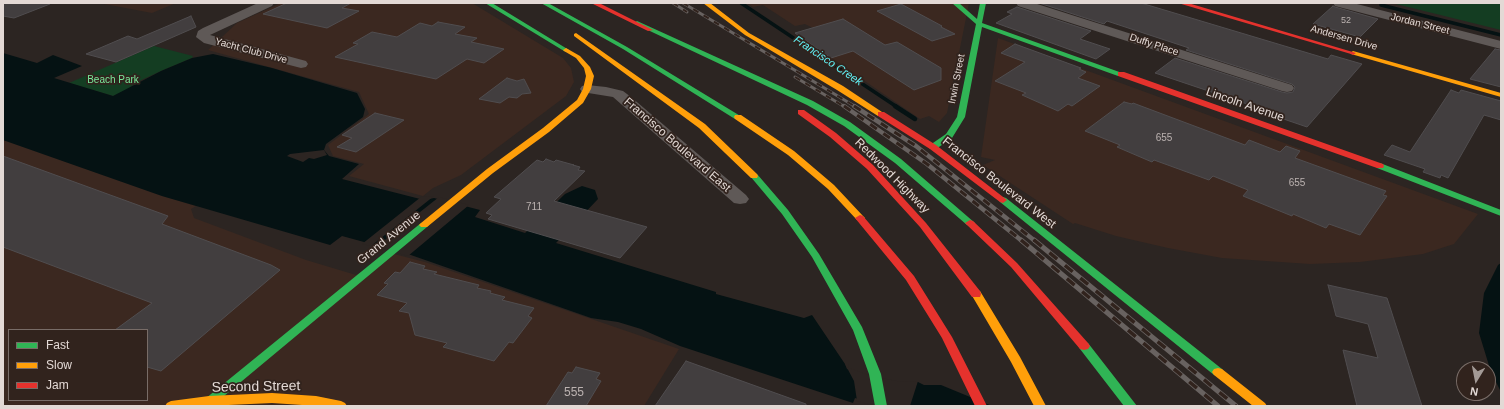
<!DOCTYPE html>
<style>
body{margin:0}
#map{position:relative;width:1504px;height:409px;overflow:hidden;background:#2c2522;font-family:Arial,sans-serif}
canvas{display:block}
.frame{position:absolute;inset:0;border:4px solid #e3d9d5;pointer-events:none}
.legend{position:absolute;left:8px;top:329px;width:140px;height:72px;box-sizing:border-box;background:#31231d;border:1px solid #786c67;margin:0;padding:5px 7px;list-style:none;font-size:12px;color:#e3d9d5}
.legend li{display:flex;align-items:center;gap:8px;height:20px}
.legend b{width:20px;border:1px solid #786c67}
.north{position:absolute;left:1456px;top:361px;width:40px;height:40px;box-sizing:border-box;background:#31231d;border:1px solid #786c67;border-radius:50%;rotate:190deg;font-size:11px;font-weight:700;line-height:16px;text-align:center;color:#e3d9d5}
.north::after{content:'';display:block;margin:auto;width:14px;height:18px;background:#a39a96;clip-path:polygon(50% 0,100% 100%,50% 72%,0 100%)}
</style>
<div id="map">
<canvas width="1504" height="409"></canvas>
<div class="frame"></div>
<ul class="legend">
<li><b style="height:5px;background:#30b455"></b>Fast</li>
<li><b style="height:5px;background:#ff9f0a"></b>Slow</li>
<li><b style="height:5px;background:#e5322d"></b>Jam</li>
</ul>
<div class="north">N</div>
</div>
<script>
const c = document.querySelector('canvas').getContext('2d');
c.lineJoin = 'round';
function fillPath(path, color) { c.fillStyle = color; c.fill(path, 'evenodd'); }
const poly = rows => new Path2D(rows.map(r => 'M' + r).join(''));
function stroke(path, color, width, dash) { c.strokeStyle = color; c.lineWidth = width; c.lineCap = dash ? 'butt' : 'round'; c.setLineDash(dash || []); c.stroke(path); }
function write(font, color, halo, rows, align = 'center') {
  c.font = font + ' Arial,sans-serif'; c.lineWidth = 3.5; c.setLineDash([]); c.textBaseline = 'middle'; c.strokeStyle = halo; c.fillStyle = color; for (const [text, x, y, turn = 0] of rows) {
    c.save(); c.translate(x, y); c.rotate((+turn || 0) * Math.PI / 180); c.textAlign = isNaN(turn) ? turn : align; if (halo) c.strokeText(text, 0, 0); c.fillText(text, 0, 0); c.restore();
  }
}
fillPath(poly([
 [99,3,176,3,152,13],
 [281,3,472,3,563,58,571,68,574,82,566,96,461,175,433,188,423,196,349,176,364,164,333,156,328,145,369,114,359,92,208,50,237,23],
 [747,3,969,3,947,113,939,122,929,116,920,119,795,33,813,28,805,24,795,26,763,5,753,7],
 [998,38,1478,214,1454,244,1423,254,1360,262,1310,264,1222,258,1168,248,1116,236,1075,223,1073,224,983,165,995,160,981,157],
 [3,140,162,196,196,206,191,209,194,218,306,260,356,275,394,254,425,262,679,349,644,406,3,406],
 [9,330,147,330,147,400,9,400]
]), '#3b2820');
fillPath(poly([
 [1392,3,1501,3,1501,30],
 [154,46,193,56,192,58,161,71,135,83,127,90,113,96,69,83]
]), '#143d22');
fillPath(poly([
 [3,53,37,63,53,55,82,66,54,78,113,96,161,71,192,58,213,54,272,68,357,93,365,109,363,117,326,144,324,150,329,156,359,164,342,179,424,200,434,198,480,210,475,217,525,233,565,194,582,186,595,190,598,199,556,243,716,292,716,294,804,318,812,315,845,364,847,369,870,378,902,384,918,382,924,385,941,385,992,406,882,406,855,398,853,403,680,346,641,329,618,322,591,318,408,254,342,236,330,245,162,196,3,140],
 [1501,263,1501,392,1491,372,1479,333,1484,293,1498,265]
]), '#051213');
fillPath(poly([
 [324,150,327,155,314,159,309,158,303,162,287,156,290,154],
 [434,196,371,246,362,244,421,197],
 [439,197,469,205,408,256,376,247],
 [845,364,848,364,849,368,871,376,902,382,918,381,910,406,875,406,857,401,854,381]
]), '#2c2522');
stroke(poly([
 [741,3,897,107],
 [1381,5,1501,35]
]), '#051213', 3.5);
stroke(poly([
 [895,106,915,119]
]), '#051213', 4.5);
const building = poly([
 [3,3,50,3,50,4,14,18,3,16,3,3],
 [287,3,351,3,342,8,359,11,327,28,263,14,287,3],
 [1039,3,1141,3,1328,59,1331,55,1362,64,1307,127,1266,113,1268,111,1155,73,1175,58,1282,92,1287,93,1293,92,1295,87,1292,84,1186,50,1189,48,1107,21,1104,24,1039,3],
 [901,4,942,26,941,27,955,34,932,41,877,11,901,4],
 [1333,6,1335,7,1378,19,1360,37,1313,24,1333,6],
 [1017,7,1091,31,1080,39,1110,49,1096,59,996,23,1012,14,1007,12,1017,7],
 [191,16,196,27,116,62,86,54,128,36,137,39,191,16],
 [843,19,885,45,897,42,941,68,941,80,914,90,853,51,831,58,795,33,843,19],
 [438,22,465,27,455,34,477,38,471,42,504,49,484,63,467,59,436,79,335,57,358,44,353,43,372,32,397,37,420,23,432,26,438,22],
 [1015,44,1081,68,1079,69,1086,72,1078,78,1100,86,1072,106,1068,104,1058,111,1022,95,1026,93,995,81,1025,62,1001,53,1015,44],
 [1495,49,1501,50,1501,87,1470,79,1495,49],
 [507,78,517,81,524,79,531,93,522,94,517,98,509,97,500,103,479,99,507,78],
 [1451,90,1459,93,1461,90,1501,101,1501,120,1484,115,1448,178,1441,175,1440,178,1423,172,1425,169,1384,155,1392,145,1410,152,1451,90],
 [1124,102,1132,104,1133,103,1245,145,1249,140,1280,152,1286,146,1300,151,1295,158,1386,191,1383,195,1387,196,1360,235,1329,224,1326,228,1293,214,1292,216,1243,196,1248,190,1213,176,1209,180,1154,160,1152,162,1117,147,1120,145,1085,131,1124,102],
 [375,113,404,120,356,152,337,147,352,138,342,135,375,113],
 [3,156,168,216,162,224,271,265,280,270,161,371,147,367,147,330,115,330,152,303,3,247,3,156],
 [546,159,554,162,556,160,574,165,573,165,580,167,578,170,585,171,554,201,647,227,620,258,488,219,492,215,486,213,501,199,494,197,537,160,543,162,546,159],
 [410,262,425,266,423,269,437,272,434,274,479,285,477,288,491,291,490,293,505,297,502,300,534,308,528,316,532,318,513,343,509,342,494,361,443,347,447,343,415,335,409,313,399,311,407,303,377,295,388,284,384,283,395,272,400,273,410,262],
 [1328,285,1387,298,1422,406,1357,406,1343,350,1378,358,1368,324,1336,316,1328,285],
 [686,361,806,404,806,406,655,406,686,361],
 [576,367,600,373,596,379,601,381,586,406,546,406,568,372,572,373,576,367]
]);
fillPath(building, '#423e3f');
stroke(building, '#504d4f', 1);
fillPath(poly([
 [258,3,274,3,272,6,210,35,306,61,308,64,306,67,301,68,204,43,196,37,198,31,203,28,258,3],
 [1016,3,1034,3,1292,85,1294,88,1292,91,1287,92,1282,91,1018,6,1016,3],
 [1333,3,1353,3,1501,41,1501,49,1335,6,1333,3],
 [587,85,606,87,623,91,631,97,746,195,749,199,746,203,740,204,734,203,613,97,582,92,580,89,582,86,587,85]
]), '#5f5957');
fillPath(poly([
 [485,3,492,3,569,50,566,52,564,51,485,3],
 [541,3,548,3,627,47,742,117,738,119,735,119,623,49,541,3],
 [952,3,959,3,977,19,980,3,986,3,982,23,1125,74,1121,76,1118,76,982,27,965,117,952,138,936,149,930,149,929,147,930,145,946,134,957,117,976,24,952,3],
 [637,21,813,101,850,122,901,159,975,223,970,226,967,225,895,163,844,126,807,105,635,24,634,23,637,21],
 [1380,163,1501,210,1501,216,1377,168,1376,166,1377,164,1380,163],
 [754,173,757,174,788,210,819,254,862,327,881,374,887,406,875,406,869,374,853,330,812,257,782,214,750,176,754,173],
 [1003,197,1006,198,1222,369,1224,372,1222,375,1218,376,1214,375,1000,202,999,200,1000,198,1003,197],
 [424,222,429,225,427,227,212,406,198,406,200,403,421,223,424,222],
 [1084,342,1088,343,1137,406,1124,406,1080,349,1078,346,1080,343,1084,342]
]), '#30b455');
fillPath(poly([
 [703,3,710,3,749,33,843,86,885,114,881,116,878,116,837,90,745,35,703,3],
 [576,33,705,124,757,174,758,176,757,178,751,178,699,128,574,36,574,34,576,33],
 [566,48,580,56,590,67,594,76,591,89,583,103,549,132,493,173,427,227,421,227,419,225,421,223,487,169,543,128,577,100,583,89,586,76,584,68,576,58,564,51,563,50,566,48],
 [1353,51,1501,93,1501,97,1351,54,1350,53,1353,51],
 [735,115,741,115,794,151,834,185,863,216,865,218,863,220,857,220,828,189,788,155,735,119,734,117,735,115],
 [976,290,980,291,1020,357,1046,406,1034,406,1011,362,971,294,972,291,976,290],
 [1218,368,1222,369,1265,403,1267,406,1253,406,1214,375,1212,372,1214,369,1218,368],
 [272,393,316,396,341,401,345,403,347,406,317,406,272,403,207,406,165,406,167,403,171,401,209,396,272,393]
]), '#ff9f0a');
fillPath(poly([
 [591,3,599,3,653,30,648,31,591,3],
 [1178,3,1188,3,1356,53,1353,55,1351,54,1178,3],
 [1118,72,1124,72,1383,164,1384,166,1383,168,1377,168,1118,76,1118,72],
 [798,110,804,110,836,133,873,165,926,223,980,291,981,294,980,297,972,297,920,227,867,169,830,137,798,114,798,110],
 [878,112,884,112,936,145,1007,200,1003,203,1000,202,930,149,878,116,878,112],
 [860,215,863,216,914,276,952,337,987,406,975,406,942,338,906,280,855,218,860,215],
 [970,220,973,221,1017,263,1088,343,1090,346,1088,349,1084,350,1080,349,1011,267,967,225,965,223,970,220]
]), '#e5322d');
const railFar2 = poly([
 [673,3,687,12],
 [683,3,856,107],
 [795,77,845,107]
]);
const railFar1 = poly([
 [844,106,927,164,1022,241],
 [854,106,916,146,1035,241]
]);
const rail = poly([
 [1021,240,1218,406],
 [1034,240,1236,406]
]);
stroke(railFar2, '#686260', 3);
stroke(railFar1, '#686260', 4.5);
stroke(rail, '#686260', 5);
stroke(railFar2, '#31231d', 2, [6]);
stroke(railFar1, '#31231d', 3, [8]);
stroke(rail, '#31231d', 3.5, [10]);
write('9px', '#bbb2b0', null, [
 ["52",1346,21]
]);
write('10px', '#e3d9d5', '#31231d', [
 ["Jordan Street",1420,24,14],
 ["Andersen Drive",1344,38,16],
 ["Duffy Place",1154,45,18],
 ["Yacht Club Drive",251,51,15],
 ["Irwin Street",957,79,-79]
]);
write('10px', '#79ea9b', '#31231d', [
 ["Beach Park",113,80]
]);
write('10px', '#bbb2b0', null, [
 ["655",1164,138],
 ["655",1297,183],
 ["711",534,207]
]);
write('italic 11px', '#61f0f4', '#31231d', [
 ["Francisco Creek",828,61,34]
]);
write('12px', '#e3d9d5', '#31231d', [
 ["Lincoln Avenue",1245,105,19],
 ["Francisco Boulevard East",677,145,41],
 ["Redwood Highway",892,176,45],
 ["Francisco Boulevard West",999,183,38],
 ["Grand Avenue",389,238,-39]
]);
write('12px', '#bbb2b0', null, [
 ["555",574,393]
]);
write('14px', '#e3d9d5', '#31231d', [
 ["Second Street",256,387,-1]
]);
</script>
